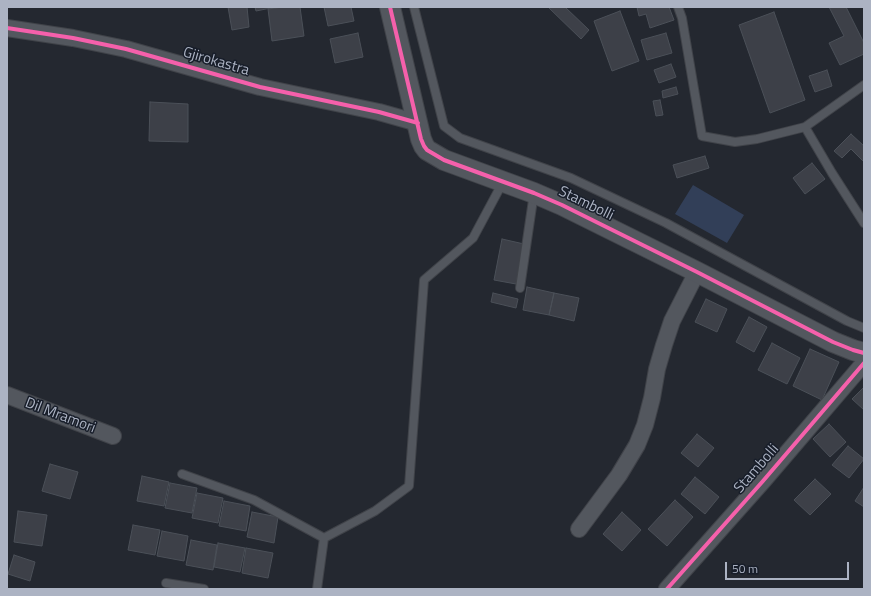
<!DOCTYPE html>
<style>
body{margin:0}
#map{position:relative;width:871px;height:596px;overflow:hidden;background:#242830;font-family:"Titillium Web",sans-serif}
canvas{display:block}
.frame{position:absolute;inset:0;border:8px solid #acb3c3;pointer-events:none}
.scale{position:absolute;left:725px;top:562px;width:124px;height:18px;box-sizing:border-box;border:2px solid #acb3c3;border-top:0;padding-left:5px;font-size:12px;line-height:14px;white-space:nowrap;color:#acb3c3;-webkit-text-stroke:3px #181e2a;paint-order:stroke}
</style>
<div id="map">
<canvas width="871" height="596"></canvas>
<div class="frame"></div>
<div class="scale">50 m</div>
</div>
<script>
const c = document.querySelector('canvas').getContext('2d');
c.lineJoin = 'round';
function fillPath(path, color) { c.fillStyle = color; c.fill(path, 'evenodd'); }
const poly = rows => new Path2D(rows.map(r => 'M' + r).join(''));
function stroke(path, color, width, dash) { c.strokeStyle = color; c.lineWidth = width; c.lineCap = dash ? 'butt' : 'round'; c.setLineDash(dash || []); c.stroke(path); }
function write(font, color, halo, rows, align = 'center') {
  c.font = font + ' "Titillium Web",sans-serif'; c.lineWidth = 3; c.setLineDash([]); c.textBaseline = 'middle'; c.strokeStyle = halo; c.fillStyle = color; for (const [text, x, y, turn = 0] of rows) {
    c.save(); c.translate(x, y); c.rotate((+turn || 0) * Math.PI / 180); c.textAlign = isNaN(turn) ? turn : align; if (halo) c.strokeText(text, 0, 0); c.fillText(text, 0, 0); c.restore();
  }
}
fillPath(poly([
 [693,185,744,215,727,243,675,214]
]), '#323f58');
const building = poly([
 [228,7,247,7,249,27,232,30,228,7],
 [255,7,276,7,256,11,255,7],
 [283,7,300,7,304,36,272,41,268,9,283,7],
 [324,7,351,7,354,21,328,26,324,7],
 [548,7,565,7,589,30,581,39,548,7],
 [637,7,669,7,674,20,650,28,646,14,639,16,637,7],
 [829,7,846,7,864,43,864,54,840,65,829,43,844,36,829,7],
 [620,11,639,61,612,71,594,21,620,11],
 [774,12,805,100,770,113,739,25,774,12],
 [358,33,363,57,335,63,330,39,358,33],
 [666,33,672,53,647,60,641,40,666,33],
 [671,64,676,77,659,83,654,70,671,64],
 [827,70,832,86,815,92,809,76,827,70],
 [676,87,678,94,663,98,662,91,676,87],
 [660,100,663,115,656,116,653,101,660,100],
 [150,102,188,104,188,142,149,141,150,102],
 [851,134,864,146,864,162,851,149,842,158,834,151,851,134],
 [705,156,709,168,677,178,673,165,705,156],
 [812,163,825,179,805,194,793,178,812,163],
 [502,239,524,244,516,284,494,280,502,239],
 [527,287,554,293,549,315,523,310,527,287],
 [493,293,518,299,516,308,491,302,493,293],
 [554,293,579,298,574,321,549,315,554,293],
 [706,299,727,309,717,332,695,322,706,299],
 [749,317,767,327,754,352,736,342,749,317],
 [772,343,800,358,787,384,758,370,772,343],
 [810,349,839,362,822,400,793,386,810,349],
 [864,387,864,410,852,399,864,387],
 [829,424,846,442,830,457,813,439,829,424],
 [697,434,714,448,698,467,681,453,697,434],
 [848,446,864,459,849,478,832,465,848,446],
 [50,464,78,472,70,499,42,491,50,464],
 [142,476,169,482,164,506,137,501,142,476],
 [695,477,719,497,705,514,681,494,695,477],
 [815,479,831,494,810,515,794,500,815,479],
 [170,483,197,488,192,513,165,508,170,483],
 [864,487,864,507,855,501,864,487],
 [197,493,223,498,218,523,192,518,197,493],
 [675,500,693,517,667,546,648,529,675,500],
 [224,501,250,506,246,531,219,526,224,501],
 [18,511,47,515,42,546,14,542,18,511],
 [252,512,278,517,274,543,247,537,252,512],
 [622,512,641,530,622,551,603,534,622,512],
 [133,525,160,530,155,555,128,550,133,525],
 [162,531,188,536,184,561,157,556,162,531],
 [191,540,217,545,213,570,186,565,191,540],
 [218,543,245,548,240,572,214,567,218,543],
 [246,548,273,553,268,578,242,573,246,548],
 [14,555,35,562,30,581,8,574,14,555]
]);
fillPath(building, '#3d4048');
stroke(building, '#4b5058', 1);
const service = poly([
 [414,7,444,126,460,138,571,178,666,223,847,321,864,328],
 [678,7,682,18,702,136,735,142,757,139,805,127,864,85],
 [805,127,832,173,864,223],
 [520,288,534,193],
 [182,474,254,500,324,538],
 [166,583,204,589],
 [317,589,324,538,375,511,409,486,424,280,473,238,503,182]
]);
const minor = poly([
 [7,28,73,38,126,49,260,87,379,112,418,123],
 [7,395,113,436],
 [579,529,619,475,637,445,645,425,652,398,657,369,664,345,672,321,697,272],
 [667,589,763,481,864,363]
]);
const tertiary = poly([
 [390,7,421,139,424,146,427,150,444,160,534,193,562,205,697,272,833,342,853,350,864,353]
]);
stroke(service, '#404349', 10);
stroke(minor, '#404349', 18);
stroke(tertiary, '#404349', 22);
stroke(service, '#53575e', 8);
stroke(minor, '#53575e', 16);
stroke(tertiary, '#53575e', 20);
stroke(poly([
 [390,7,421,139,424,146,427,150,444,160,534,193,562,205,697,272,833,342,853,350,864,353],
 [7,28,73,38,126,49,260,87,379,112,418,123],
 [667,589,763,481,864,363]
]), '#f560ab', 4);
write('15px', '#acb3c3', '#181e2a', [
 ["Gjirokastra",216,62,16],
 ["Stambolli",586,204,26],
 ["Dil Mramori",60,416,21],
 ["Stambolli",757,469,-49]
]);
</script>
